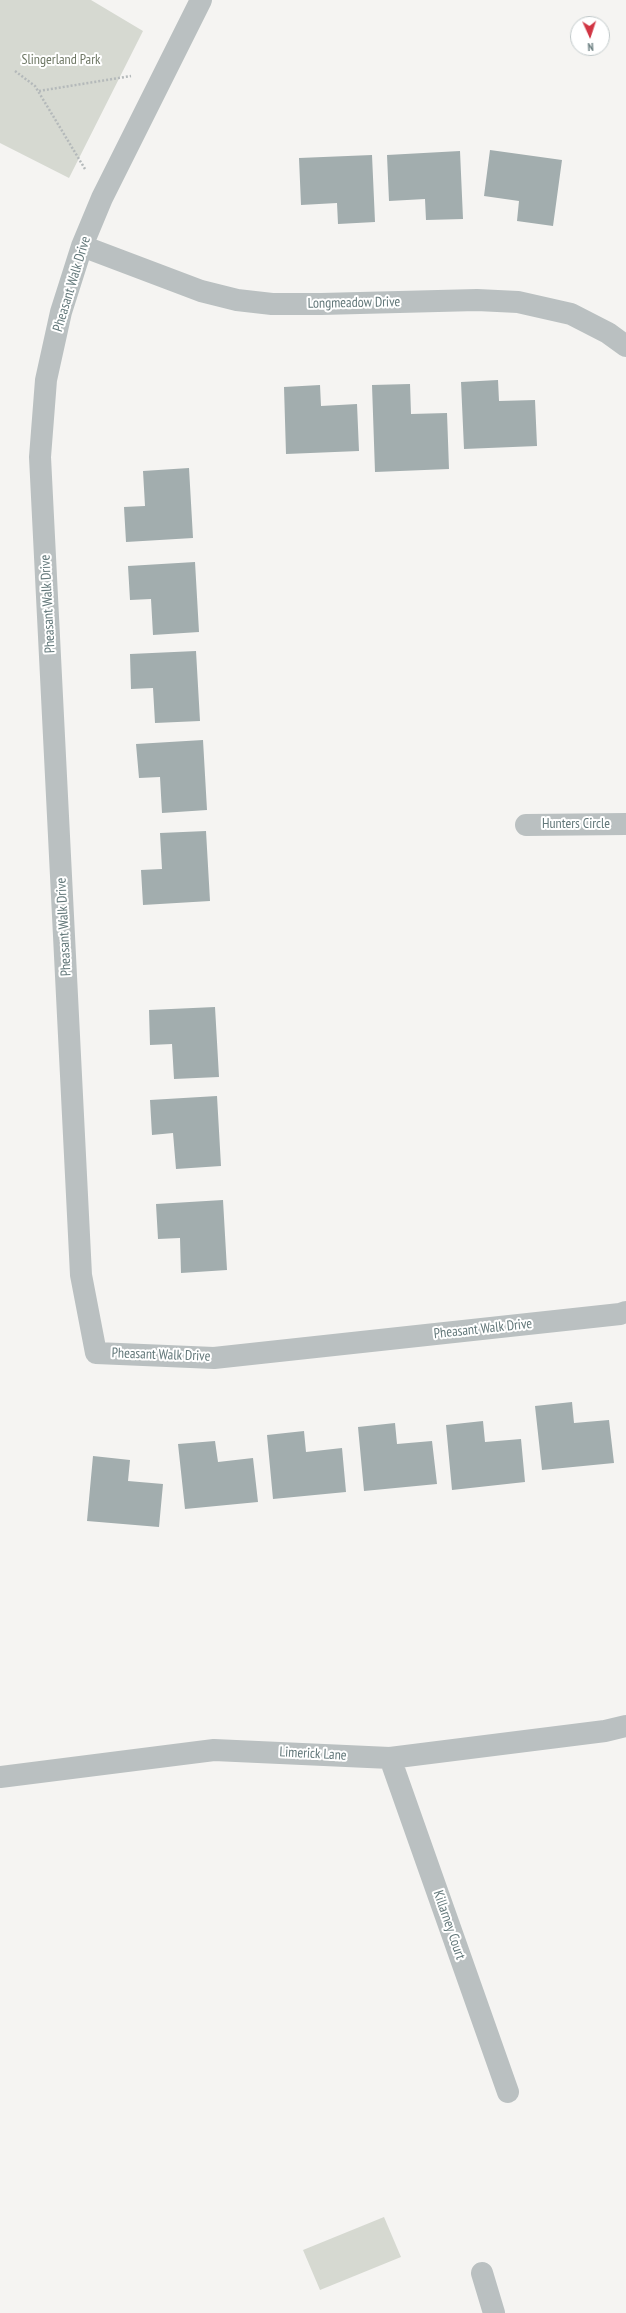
<!DOCTYPE html>
<style>
body{margin:0}
#map{position:relative;width:626px;height:2313px;overflow:hidden;background:#f5f4f2;font-family:"PT Sans Narrow",sans-serif}
canvas{display:block}
.north{position:absolute;left:570px;top:16px;width:40px;height:40px;box-sizing:border-box;background:#fff;border:1px solid #c1c9ca;border-radius:50%;rotate:177deg;font-size:11px;font-weight:700;line-height:16px;text-align:center;color:#63787a}
.north::after{content:'';display:block;margin:auto;width:14px;height:18px;background:#d13543;clip-path:polygon(50% 0,100% 100%,50% 72%,0 100%)}
</style>
<div id="map">
<canvas width="626" height="2313"></canvas>
<div class="north">N</div>
</div>
<script>
const c = document.querySelector('canvas').getContext('2d');
c.lineJoin = 'round';
function fillPath(path, color) { c.fillStyle = color; c.fill(path, 'evenodd'); }
const poly = rows => new Path2D(rows.map(r => 'M' + r).join(''));
function stroke(path, color, width, dash) { c.strokeStyle = color; c.lineWidth = width; c.lineCap = dash ? 'butt' : 'round'; c.setLineDash(dash || []); c.stroke(path); }
function write(font, color, halo, rows, align = 'center') {
  c.font = font + ' "PT Sans Narrow",sans-serif'; c.lineWidth = 4; c.setLineDash([]); c.textBaseline = 'middle'; c.strokeStyle = halo; c.fillStyle = color; for (const [text, x, y, turn = 0] of rows) {
    c.save(); c.translate(x, y); c.rotate((+turn || 0) * Math.PI / 180); c.textAlign = isNaN(turn) ? turn : align; if (halo) c.strokeText(text, 0, 0); c.fillText(text, 0, 0); c.restore();
  }
}
fillPath(poly([
 [0,0,91,0,143,31,69,178,0,143],
 [384,2217,401,2257,320,2290,303,2250]
]), '#d6d9d1');
fillPath(poly([
 [490,150,562,160,553,226,517,221,519,201,484,196],
 [460,151,463,219,426,220,425,199,389,201,387,155],
 [372,155,375,222,338,224,337,203,301,205,299,158],
 [498,380,499,401,535,400,537,446,464,449,461,382],
 [410,384,411,414,447,413,449,469,375,472,372,385],
 [320,385,321,406,357,404,359,451,286,454,284,387],
 [189,468,193,538,126,542,124,507,145,506,143,471],
 [195,562,199,632,153,635,151,599,130,600,128,566],
 [196,651,200,721,155,723,153,688,131,689,130,654],
 [203,740,207,810,162,813,160,777,139,778,136,744],
 [206,831,210,901,143,905,141,870,162,869,160,833],
 [215,1007,219,1077,174,1079,172,1044,150,1045,149,1010],
 [217,1096,221,1166,176,1169,173,1133,152,1135,150,1100],
 [223,1200,227,1270,181,1273,180,1238,158,1239,156,1204],
 [572,1402,574,1423,609,1420,614,1463,542,1470,535,1406],
 [483,1421,485,1442,521,1439,525,1482,452,1490,446,1425],
 [395,1423,397,1444,432,1441,437,1484,364,1491,358,1427],
 [304,1431,306,1452,342,1448,346,1492,273,1499,267,1435],
 [215,1441,218,1462,253,1458,258,1502,185,1509,178,1444],
 [93,1456,130,1460,128,1481,163,1484,159,1527,87,1521]
]), '#a2adae');
stroke(poly([
 [15,71,35,86,85,169],
 [39,91,131,76]
]), '#b4b9ba', 2.5, [2, 2]);
stroke(poly([
 [201,0,102,198,82,246,61,312,46,380,40,457,81,1275,96,1353,214,1358,620,1314,626,1312],
 [82,246,201,291,237,300,272,304,321,304,477,300,518,302,571,314,608,333,626,346],
 [526,825,626,824],
 [390,1758,508,2092],
 [0,1777,214,1750,390,1758,605,1731,626,1726],
 [482,2273,494,2313]
]), '#bac0c1', 22);
write('14px', '#6f7865', '#fff', [
 ["Slingerland Park",61,60]
]);
write('14px', '#63787a', '#fff', [
 ["Pheasant Walk Drive",72,284,-73],
 ["Longmeadow Drive",354,303,-1],
 ["Pheasant Walk Drive",48,604,-93],
 ["Hunters Circle",576,824],
 ["Pheasant Walk Drive",64,927,-93],
 ["Pheasant Walk Drive",483,1329,-6],
 ["Pheasant Walk Drive",161,1355,2],
 ["Limerick Lane",313,1754,3],
 ["Killarney Court",449,1925,71]
]);
</script>
